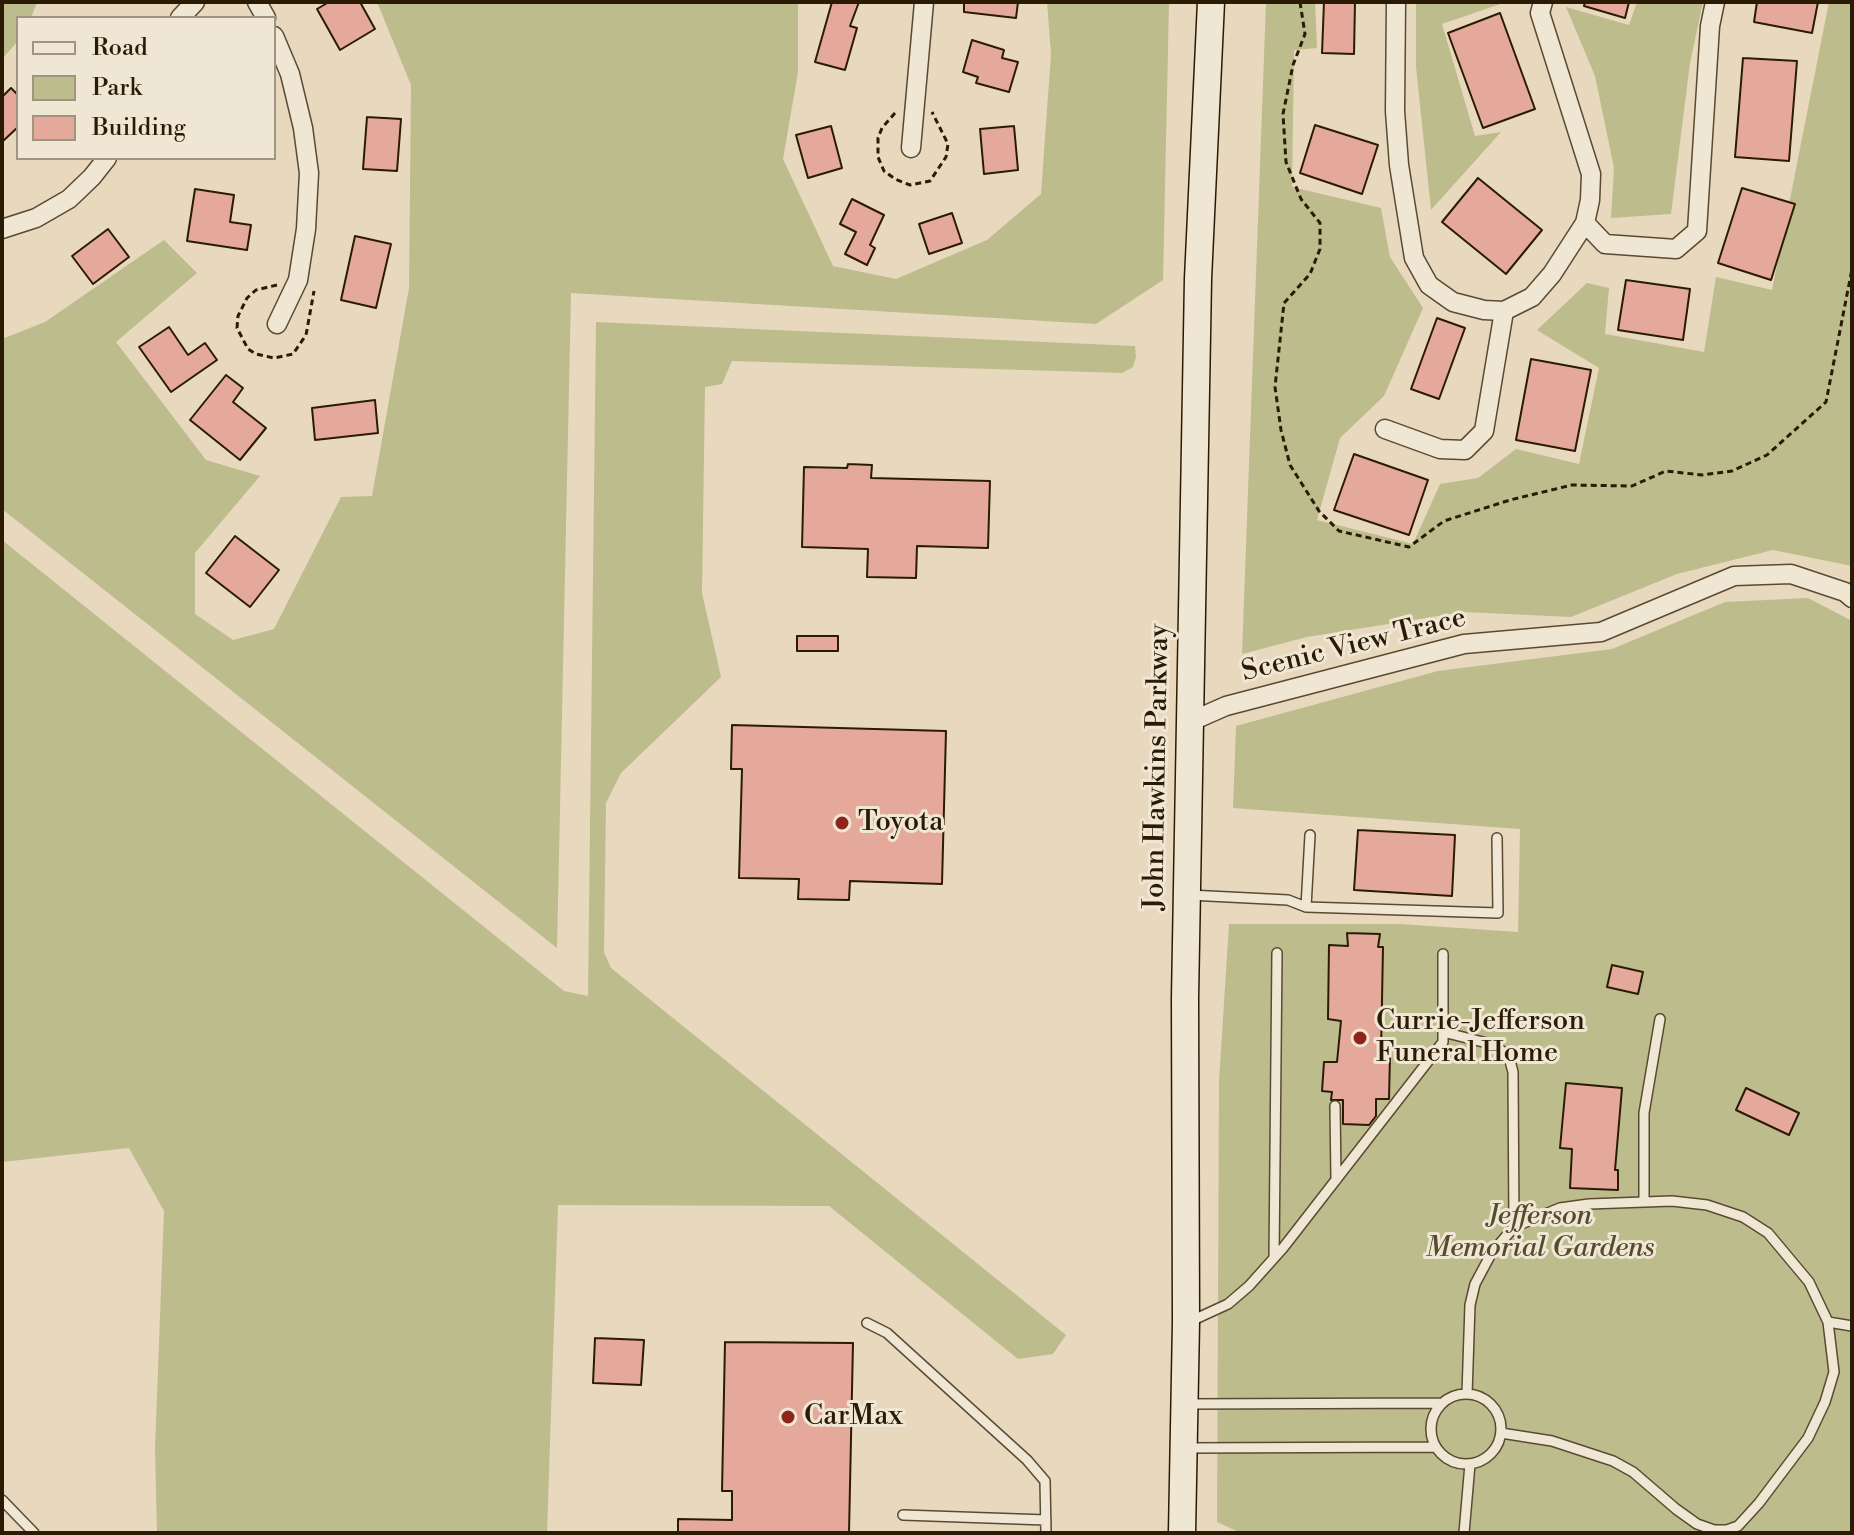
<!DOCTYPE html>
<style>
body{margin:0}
#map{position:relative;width:1854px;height:1535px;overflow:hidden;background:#e8d8bd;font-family:"Libre Bodoni",serif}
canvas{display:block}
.frame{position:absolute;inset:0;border:4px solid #2b1b04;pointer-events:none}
.legend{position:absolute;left:16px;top:16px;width:260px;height:144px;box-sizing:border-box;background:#f0e6d4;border:2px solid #a19581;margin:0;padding:10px 14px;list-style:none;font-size:24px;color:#2b1b04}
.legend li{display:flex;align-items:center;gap:16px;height:40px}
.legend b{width:40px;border:2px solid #a19581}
</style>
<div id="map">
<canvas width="1854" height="1535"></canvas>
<div class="frame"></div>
<ul class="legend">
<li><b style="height:10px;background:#f0e6d4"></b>Road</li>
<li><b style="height:22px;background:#bdbc8c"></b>Park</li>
<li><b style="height:22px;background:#e4a99a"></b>Building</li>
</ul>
</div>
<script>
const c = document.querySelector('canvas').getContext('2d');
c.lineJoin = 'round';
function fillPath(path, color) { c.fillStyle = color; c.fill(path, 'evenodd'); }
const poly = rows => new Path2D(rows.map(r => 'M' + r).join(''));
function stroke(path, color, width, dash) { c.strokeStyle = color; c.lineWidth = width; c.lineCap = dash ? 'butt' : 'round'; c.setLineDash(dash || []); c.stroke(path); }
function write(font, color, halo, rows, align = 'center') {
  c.font = font + ' "Libre Bodoni",serif'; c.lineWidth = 6; c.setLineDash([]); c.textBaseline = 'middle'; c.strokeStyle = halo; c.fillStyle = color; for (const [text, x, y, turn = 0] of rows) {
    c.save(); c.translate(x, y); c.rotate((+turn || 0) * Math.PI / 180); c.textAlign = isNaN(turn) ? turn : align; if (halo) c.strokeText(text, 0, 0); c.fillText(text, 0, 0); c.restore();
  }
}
fillPath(poly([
 [2,2,37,2,31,18,18,18,18,41,2,59],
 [377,2,798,2,798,72,783,159,833,266,896,279,987,240,1041,194,1051,54,1047,2,1169,2,1163,280,1096,324,571,293,557,948,2,509,2,339,45,322,164,240,197,273,116,342,206,460,260,476,195,553,195,614,233,640,274,629,341,497,372,496,409,288,411,85],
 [1266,2,1315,2,1317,48,1294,50,1292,187,1381,208,1390,257,1423,308,1384,396,1340,438,1317,520,1413,544,1440,484,1478,478,1516,449,1579,464,1599,368,1537,330,1587,283,1609,288,1605,334,1704,352,1716,277,1772,290,1829,2,1852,2,1852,566,1773,550,1677,574,1571,617,1463,612,1307,637,1242,654],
 [1416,2,1506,2,1442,24,1475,136,1501,132,1431,210,1416,67],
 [1637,2,1703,2,1690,63,1671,214,1611,218,1614,168,1595,76,1566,7,1629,25],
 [596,322,1135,346,1136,357,1133,367,1122,373,732,361,722,384,705,387,702,593,721,677,621,773,606,803,604,952,611,968,1066,1335,1053,1354,1018,1359,829,1206,558,1205,547,1533,157,1533,155,1448,164,1211,129,1148,2,1162,2,540,564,991,588,996],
 [1808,598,1852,621,1852,1533,1241,1533,1217,1522,1219,1082,1229,924,1400,924,1518,932,1520,829,1233,808,1236,726,1438,671,1612,649,1725,602]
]), '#bdbc8c');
const building = poly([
 [329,2,360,2,375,29,340,50,317,9,329,2],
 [832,2,859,2,850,26,857,28,845,70,815,62,832,2],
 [964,2,1018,2,1016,18,964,12,964,2],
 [1324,2,1355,2,1354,54,1322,53,1324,2],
 [1585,2,1629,2,1625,18,1584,6,1585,2],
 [1757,2,1818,2,1812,33,1754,22,1757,2],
 [1500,13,1535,109,1483,128,1448,33,1500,13],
 [972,40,1004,50,1002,58,1018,62,1009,92,976,83,978,77,963,72,972,40],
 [1743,58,1797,61,1789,161,1735,157,1743,58],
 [11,88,18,95,18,127,2,142,2,97,11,88],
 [367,117,401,119,397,171,363,169,367,117],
 [1315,125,1378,145,1362,194,1300,173,1315,125],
 [831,126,842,168,808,178,796,135,831,126],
 [1014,126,1018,170,984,174,980,129,1014,126],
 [1478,178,1542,230,1506,274,1442,222,1478,178],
 [1742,188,1795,204,1771,280,1718,263,1742,188],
 [195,189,234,195,230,222,251,225,247,250,187,241,195,189],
 [852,199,884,215,870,245,875,248,867,265,845,254,856,232,840,224,852,199],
 [952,213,962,243,929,254,919,224,952,213],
 [108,229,129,257,93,284,72,256,108,229],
 [355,236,391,244,376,308,341,300,355,236],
 [1626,280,1690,289,1683,340,1618,330,1626,280],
 [1437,318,1465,328,1439,399,1411,389,1437,318],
 [169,327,188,355,205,343,217,360,171,392,139,347,169,327],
 [1531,359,1591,370,1575,451,1516,440,1531,359],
 [226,375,243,388,233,402,266,428,240,460,190,420,226,375],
 [375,400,378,433,315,440,312,408,375,400],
 [1354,454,1428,480,1409,535,1334,510,1354,454],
 [848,464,872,465,871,478,990,481,988,548,917,546,916,578,867,577,868,549,802,547,804,467,847,468,848,464],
 [235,536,279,570,250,607,206,573,235,536],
 [797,636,838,636,838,651,797,651,797,636],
 [732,725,946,731,942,884,850,881,849,900,798,899,799,879,739,878,742,769,731,769,732,725],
 [1358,830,1455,835,1452,896,1354,890,1358,830],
 [1347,933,1380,934,1378,947,1383,947,1381,1054,1390,1055,1389,1099,1376,1099,1376,1116,1369,1125,1343,1124,1343,1100,1331,1100,1332,1092,1322,1091,1324,1062,1337,1062,1341,1021,1328,1019,1329,945,1348,946,1347,933],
 [1612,965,1643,972,1638,994,1607,987,1612,965],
 [1566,1083,1622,1088,1615,1170,1618,1170,1618,1190,1570,1188,1572,1149,1560,1148,1566,1083],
 [1746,1088,1799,1113,1789,1135,1736,1110,1746,1088],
 [595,1338,644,1340,641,1385,593,1383,595,1338],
 [725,1342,853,1343,849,1533,678,1533,678,1519,732,1520,732,1491,722,1491,725,1342]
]);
fillPath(building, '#e4a99a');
stroke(building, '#2b1b04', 2);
const service = poly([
 [1189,895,1288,900,1306,907,1498,913,1497,838],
 [1306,907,1310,835],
 [1443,1032,1491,1044,1502,1051,1510,1061,1513,1072,1514,1227,1560,1208,1589,1204,1672,1201,1707,1205,1743,1217,1768,1233,1809,1282,1828,1322,1834,1372,1825,1402,1808,1438,1759,1503,1738,1526,1727,1530,1714,1530,1697,1524,1676,1509,1633,1472,1613,1461,1552,1441,1501,1433],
 [1335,1106,1336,1180],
 [1644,1202,1644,1113,1660,1019],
 [1274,1258,1277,953],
 [1191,1321,1228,1304,1249,1286,1283,1248,1443,1042,1443,954],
 [1828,1322,1852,1326],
 [867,1323,887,1333,1027,1460,1045,1481,1046,1533],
 '1431 1429a35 35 0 1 1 70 0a35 35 0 1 1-70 0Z',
 [1467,1394,1470,1305,1475,1284,1491,1254,1514,1227],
 [1186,1404,1442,1403],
 [1187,1448,1435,1447],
 [2,1500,34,1533],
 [903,1515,1046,1520],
 [1464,1533,1470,1464]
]);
const minor = poly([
 [257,2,266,18],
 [1396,2,1395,111,1399,165,1414,258,1429,285,1453,302,1484,310,1504,311,1532,297,1552,274,1585,223,1590,200,1591,174,1540,13,1543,2],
 [180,18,195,2],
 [274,36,290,74,303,128,309,173,306,229,298,280,277,324],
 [911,148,924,2],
 [1585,223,1605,244,1676,249,1697,231,1710,26,1715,2],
 [2,229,36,218,69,199,92,177,107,158],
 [1385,429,1440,449,1465,450,1484,431,1504,311],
 [1192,721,1226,706,1464,644,1601,632,1734,576,1791,574,1845,592,1852,598]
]);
const secondary = poly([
 [1182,1533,1186,1322,1185,998,1198,279,1211,2]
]);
stroke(service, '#5a4a32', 12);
stroke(minor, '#5a4a32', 21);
stroke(secondary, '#2b1b04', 29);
stroke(poly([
 [1300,2,1305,34,1293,65,1283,114,1286,162,1301,199,1320,223,1320,249,1310,274,1284,303,1275,387,1281,430,1290,465,1319,511,1339,531,1409,547,1444,521,1510,500,1572,485,1632,486,1666,471,1702,475,1732,471,1767,455,1826,402,1852,269],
 [895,113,882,128,878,138,878,157,884,171,895,179,910,185,930,181,946,157,948,144,932,112],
 [277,285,256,290,247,298,238,316,237,328,248,349,256,354,274,358,293,354,306,335,314,291]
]), '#2b1b04', 3, [6, 4]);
stroke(service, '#f0e6d4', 9);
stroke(minor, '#f0e6d4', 18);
stroke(secondary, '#f0e6d4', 26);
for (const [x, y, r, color] of [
 [842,823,8,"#8f2418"],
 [1360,1038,8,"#8f2418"],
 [788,1417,8,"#8f2418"]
]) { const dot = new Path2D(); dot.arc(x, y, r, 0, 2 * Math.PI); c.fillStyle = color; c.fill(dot); stroke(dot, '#f0e6d4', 3); }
write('28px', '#2b1b04', '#f0e6d4', [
 ["Scenic View Trace",1354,646,-14],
 ["John Hawkins Parkway",1158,767,-89]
]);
write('28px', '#2b1b04', '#f0e6d4', [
 ["Toyota",858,823],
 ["Currie-Jefferson",1376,1022],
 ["Funeral Home",1376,1054],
 ["CarMax",804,1417]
], 'left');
write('italic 28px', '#574b2d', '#f0e6d4', [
 ["Jefferson",1540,1217],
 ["Memorial Gardens",1540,1249]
]);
</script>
